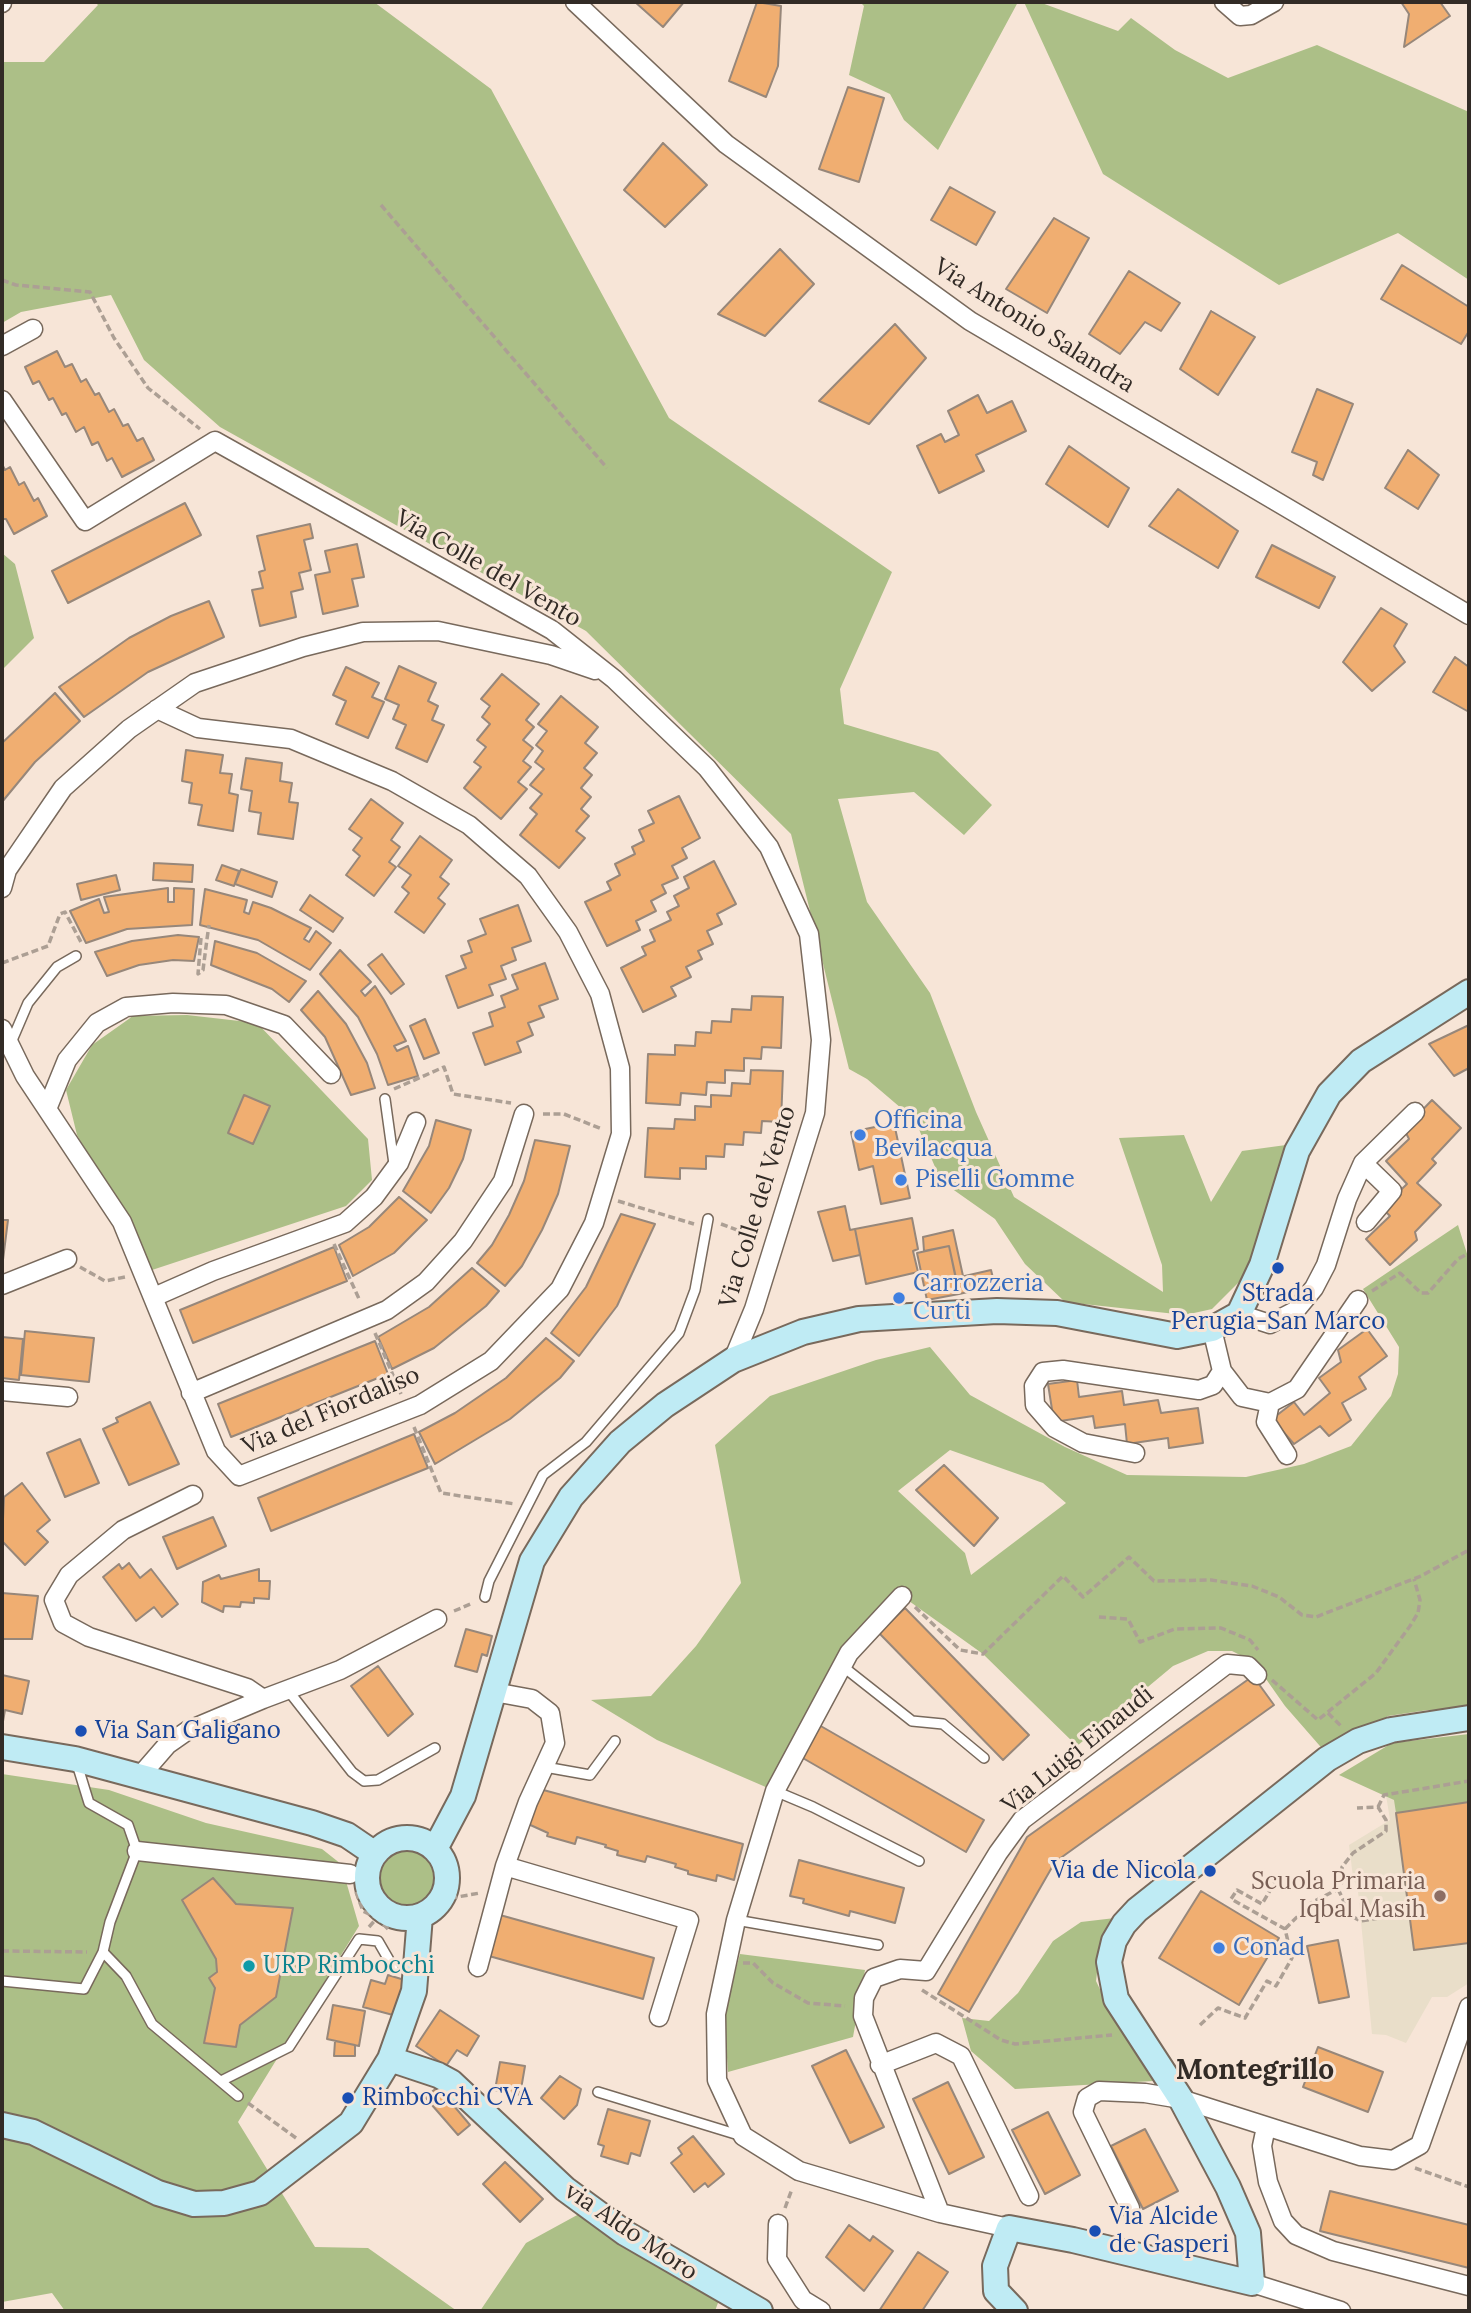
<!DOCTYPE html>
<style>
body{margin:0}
#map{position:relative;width:1471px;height:2313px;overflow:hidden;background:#f7e5d7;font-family:Lora,serif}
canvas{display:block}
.frame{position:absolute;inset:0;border:4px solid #322b26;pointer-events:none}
</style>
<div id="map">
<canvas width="1471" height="2313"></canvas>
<div class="frame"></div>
</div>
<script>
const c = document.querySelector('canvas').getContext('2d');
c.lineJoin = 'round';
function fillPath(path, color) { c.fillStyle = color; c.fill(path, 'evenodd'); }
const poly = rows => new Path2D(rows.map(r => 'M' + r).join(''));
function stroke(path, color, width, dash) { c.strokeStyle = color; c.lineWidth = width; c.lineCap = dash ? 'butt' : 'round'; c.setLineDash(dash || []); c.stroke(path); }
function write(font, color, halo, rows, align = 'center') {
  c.font = font + ' Lora,serif'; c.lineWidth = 6; c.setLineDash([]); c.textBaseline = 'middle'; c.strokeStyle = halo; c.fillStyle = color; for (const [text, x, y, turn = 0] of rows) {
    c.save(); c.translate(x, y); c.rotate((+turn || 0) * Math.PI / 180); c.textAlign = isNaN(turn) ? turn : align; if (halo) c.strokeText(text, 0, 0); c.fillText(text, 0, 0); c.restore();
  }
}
fillPath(poly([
 [1469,1789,1469,1983,1447,1997,1432,1997,1406,2043,1386,2035,1372,2034,1358,1891,1353,1877,1349,1845,1390,1820,1386,1795,1394,1800]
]), '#e9dec9');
fillPath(poly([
 [95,2,374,2,491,89,669,418,892,572,840,689,844,724,938,752,992,805,964,835,914,792,838,799,867,902,930,993,976,1112,1014,1197,1163,1292,1162,1265,1119,1138,1184,1135,1211,1202,1242,1151,1286,1145,1246,1275,1212,1309,1185,1315,1065,1302,1025,1264,995,1219,941,1181,915,1120,867,1079,849,1069,791,834,586,631,220,427,144,360,111,295,21,312,2,323,2,62,44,62,98,5],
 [860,2,1018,2,938,150,904,120,890,94,849,75,864,6],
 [1024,2,1039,2,1118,31,1131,18,1175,50,1228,78,1317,45,1469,112,1469,280,1398,233,1279,285,1103,174],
 [2,553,15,564,34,638,2,670],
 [187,1015,257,1023,368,1139,372,1180,346,1206,152,1270,77,1135,66,1090,92,1045,133,1016],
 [1458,1225,1469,1260,1469,1709,1428,1710,1388,1716,1326,1753,1285,1706,1254,1662,1232,1651,1208,1651,1173,1666,1077,1746,983,1654,902,1596,905,1593,893,1591,845,1647,768,1788,657,1740,591,1700,651,1696,696,1646,741,1583,715,1445,770,1396,876,1360,930,1347,970,1395,1065,1447,1127,1475,1246,1477,1304,1464,1351,1446,1391,1396,1398,1374,1399,1347,1363,1289],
 [950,1450,1043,1483,1066,1503,971,1575,965,1553,898,1491],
 [1469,1734,1469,1803,1396,1813,1394,1800,1339,1775,1392,1743],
 [2,1774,109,1790,206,1823,322,1849,341,1864,359,1926,238,2122,315,2247,368,2248,457,2311,65,2311,52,2293,2,2302],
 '380 1878a27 27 0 1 1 54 0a27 27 0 1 1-54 0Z',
 [1115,1918,1100,1948,1096,1981,1113,2017,1153,2081,1015,2089,971,2051,962,2018,989,2021,1018,1993,1053,1941,1081,1922],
 [740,1954,865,1970,853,2037,728,2072,724,2013],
 [590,2208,722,2292,715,2311,480,2311,526,2243]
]), '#acbf87');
const building = poly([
 [635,2,684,2,663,27,635,2],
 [757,2,781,6,778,66,766,97,729,81,757,2],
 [1401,2,1440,2,1450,16,1404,47,1409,14,1401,2],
 [848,87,884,98,859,182,819,169,848,87],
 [663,143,707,185,665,227,624,190,663,143],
 [950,187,995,212,976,245,931,220,950,187],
 [1054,218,1089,238,1047,313,1006,289,1054,218],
 [780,249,814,284,765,336,718,314,780,249],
 [1402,265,1469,307,1469,331,1461,344,1381,299,1402,265],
 [1129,271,1180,303,1161,331,1145,322,1120,354,1089,334,1129,271],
 [1211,311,1255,337,1218,395,1180,369,1211,311],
 [895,324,926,358,869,424,819,401,895,324],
 [57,351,65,367,72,364,81,382,86,379,95,395,99,393,109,412,114,409,123,426,128,424,137,441,143,438,154,460,122,477,112,458,107,461,98,442,92,445,84,427,76,432,66,413,62,415,53,398,49,400,39,381,33,384,25,367,57,351],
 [1317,389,1353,404,1323,480,1313,475,1317,462,1292,452,1317,389],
 [978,395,987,413,1012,401,1026,431,976,455,984,471,939,493,917,446,941,434,945,442,959,435,948,411,978,395],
 [1069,446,1129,488,1108,527,1046,484,1069,446],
 [1408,450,1439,475,1418,509,1385,488,1408,450],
 [2,464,5,470,10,467,19,485,24,482,34,501,38,498,47,516,14,534,6,519,2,519,2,464],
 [1178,489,1238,531,1218,568,1149,526,1178,489],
 [185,503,201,535,68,603,52,571,185,503],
 [310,524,313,538,304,540,311,570,299,573,303,589,291,592,296,617,260,626,252,590,263,588,259,572,265,570,257,536,310,524],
 [357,544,364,577,352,579,358,606,323,614,315,575,330,572,325,551,357,544],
 [1272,545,1335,577,1319,608,1256,577,1272,545],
 [209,601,224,637,148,672,84,717,59,687,129,638,171,616,209,601],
 [1381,608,1407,624,1394,646,1405,662,1372,691,1343,662,1381,608],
 [1455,657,1469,667,1469,712,1433,692,1455,657],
 [399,666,436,683,428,701,438,706,432,720,444,725,427,762,396,748,406,725,393,719,399,705,385,699,399,666],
 [346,667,379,683,372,697,384,702,368,738,336,724,346,701,333,695,346,667],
 [502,674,539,704,526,720,534,727,523,740,533,748,523,761,531,767,518,782,527,789,501,819,464,788,481,767,474,762,486,747,477,740,490,724,482,717,490,706,481,699,502,674],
 [55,693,80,721,35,762,2,802,2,743,55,693],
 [561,696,598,727,585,743,597,753,584,768,592,775,581,788,591,797,581,809,589,816,576,831,585,838,559,868,520,835,537,814,530,808,542,794,530,785,544,769,535,762,543,751,536,745,547,731,538,724,561,696],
 [186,750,223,755,220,773,232,774,229,793,238,795,233,831,198,825,202,805,189,803,192,783,182,781,186,750],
 [246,758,282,763,280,781,292,783,289,802,298,803,293,839,258,834,261,813,249,811,252,791,241,789,246,758],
 [679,796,700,838,682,848,687,858,672,866,678,878,662,885,666,893,651,901,656,911,636,921,640,930,607,946,585,902,611,890,607,882,620,875,615,864,635,854,632,847,644,841,639,830,654,823,648,811,679,796],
 [371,799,403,823,391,840,400,847,389,862,396,867,374,896,346,875,360,856,353,850,362,838,349,829,371,799],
 [420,836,452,860,440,877,449,884,438,898,445,904,424,933,395,912,409,893,402,887,411,875,398,866,420,836],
 [714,861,736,904,717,914,722,924,707,931,713,944,698,951,702,959,686,967,691,977,671,987,676,996,643,1012,621,968,646,955,642,947,655,941,650,930,671,920,667,912,679,906,674,896,689,888,684,877,714,861],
 [154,863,193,865,192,882,153,880,154,863],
 [222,865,239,871,234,886,216,880,222,865],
 [241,869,277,882,272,897,235,884,241,869],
 [116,875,120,890,81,900,77,884,116,875],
 [168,888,168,902,174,902,174,888,194,889,192,925,127,929,86,943,70,911,99,899,104,913,109,912,104,897,168,888],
 [205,889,247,900,244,912,249,914,253,902,271,908,311,928,304,939,309,942,316,931,331,943,310,970,258,940,200,925,205,889],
 [310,895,343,918,333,932,300,910,310,895],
 [518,905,531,941,512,948,516,960,501,966,506,979,489,985,493,995,458,1008,446,976,466,968,461,956,472,952,468,941,486,934,480,919,518,905],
 [178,935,199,937,194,961,173,960,139,965,107,976,95,952,132,941,178,935],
 [215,941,257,953,306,981,289,1002,272,989,211,965,215,941],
 [340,950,371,982,361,991,365,996,375,986,384,1000,406,1041,394,1046,397,1051,408,1046,418,1076,388,1085,377,1054,358,1017,320,974,340,950],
 [382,954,404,984,391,994,368,965,382,954],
 [545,963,558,999,539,1006,544,1017,528,1023,533,1035,517,1042,521,1052,485,1065,473,1033,493,1026,489,1013,505,1007,501,996,518,989,512,975,545,963],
 [318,991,346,1024,367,1063,375,1088,351,1095,325,1037,301,1010,318,991],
 [752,996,783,997,781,1048,762,1047,761,1059,744,1058,744,1071,725,1070,725,1083,707,1082,706,1095,681,1093,680,1105,646,1103,648,1054,675,1055,675,1045,695,1046,696,1032,711,1033,712,1021,731,1022,732,1009,751,1010,752,996],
 [425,1019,439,1053,424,1059,410,1026,425,1019],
 [1469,1025,1469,1068,1454,1076,1429,1044,1469,1025],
 [751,1070,783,1071,781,1122,762,1121,761,1133,744,1132,743,1145,725,1144,724,1157,706,1156,706,1169,680,1168,680,1179,645,1177,648,1128,674,1129,675,1119,695,1120,695,1106,711,1107,711,1095,731,1096,732,1083,750,1084,751,1070],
 [244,1095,270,1106,253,1144,228,1133,244,1095],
 [1432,1100,1461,1128,1432,1159,1436,1163,1417,1183,1441,1205,1415,1232,1417,1240,1390,1265,1366,1239,1390,1216,1382,1208,1407,1184,1386,1161,1409,1139,1404,1129,1432,1100],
 [436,1120,471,1130,463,1159,449,1188,431,1213,403,1191,429,1146,436,1120],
 [894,1123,910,1198,881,1204,873,1166,859,1170,851,1132,894,1123],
 [535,1140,570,1146,558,1194,542,1230,522,1266,505,1286,477,1263,492,1245,509,1215,524,1181,535,1140],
 [399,1197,427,1220,394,1253,353,1276,339,1245,369,1227,399,1197],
 [845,1206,850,1230,855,1229,860,1255,833,1261,818,1212,845,1206],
 [621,1214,655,1224,617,1306,579,1356,551,1333,586,1287,621,1214],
 [912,1218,918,1249,913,1251,918,1272,866,1284,855,1229,912,1218],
 [2,1220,8,1220,2,1268,2,1220],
 [953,1230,963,1276,956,1278,949,1246,924,1251,923,1237,953,1230],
 [949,1246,959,1294,927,1300,917,1253,949,1246],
 [334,1247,347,1281,193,1343,180,1310,334,1247],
 [472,1268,499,1291,486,1306,434,1348,392,1369,378,1337,429,1307,472,1268],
 [991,1270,995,1286,959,1294,956,1278,991,1270],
 [1367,1329,1387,1356,1359,1377,1366,1389,1342,1403,1351,1420,1329,1436,1320,1426,1294,1444,1272,1419,1294,1402,1304,1415,1330,1393,1319,1378,1341,1362,1338,1350,1367,1329],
 [25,1331,94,1338,89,1382,21,1375,25,1331],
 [2,1337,23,1339,19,1380,2,1378,2,1337],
 [546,1338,574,1361,560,1378,510,1419,435,1464,419,1432,455,1413,506,1378,546,1338],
 [375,1341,388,1374,231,1437,218,1404,375,1341],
 [1077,1380,1079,1397,1122,1391,1124,1405,1158,1400,1161,1413,1198,1408,1203,1443,1169,1448,1168,1438,1127,1444,1125,1424,1095,1428,1093,1416,1054,1422,1048,1384,1077,1380],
 [150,1402,179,1464,129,1485,103,1429,118,1422,116,1418,150,1402],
 [414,1434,428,1468,271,1531,258,1498,414,1434],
 [80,1439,99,1483,65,1497,47,1453,80,1439],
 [944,1465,998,1518,974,1546,916,1490,944,1465],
 [22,1483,50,1520,37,1531,48,1542,25,1565,2,1541,4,1497,22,1483],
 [213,1517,226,1546,177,1569,163,1537,213,1517],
 [129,1563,140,1578,151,1569,178,1604,162,1617,154,1607,136,1621,103,1577,119,1564,122,1569,129,1563],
 [259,1569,259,1581,270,1581,269,1599,254,1598,254,1603,241,1602,240,1607,224,1606,223,1612,202,1602,203,1582,219,1575,221,1579,259,1569],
 [2,1593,38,1596,32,1639,2,1639,2,1593],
 [905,1608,1029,1735,1003,1760,879,1633,905,1608],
 [466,1629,492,1636,487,1656,482,1654,477,1672,455,1666,466,1629],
 [378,1666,413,1714,388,1736,351,1686,378,1666],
 [2,1675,29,1681,22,1714,5,1710,2,1727,2,1675],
 [1253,1676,1274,1705,1055,1862,969,2012,938,1994,1027,1837,1253,1676],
 [819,1725,984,1820,966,1852,801,1757,819,1725],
 [536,1788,743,1844,734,1880,717,1875,716,1881,688,1874,688,1871,675,1867,676,1864,647,1856,645,1862,617,1855,618,1851,605,1847,606,1845,577,1837,575,1844,547,1836,548,1833,526,1823,536,1788],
 [1469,1802,1469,1943,1414,1950,1396,1813,1469,1802],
 [799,1860,904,1888,895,1923,850,1911,849,1916,803,1903,804,1899,790,1896,799,1860],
 [213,1878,236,1904,293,1908,276,1997,240,2025,236,2047,204,2043,215,1988,209,1978,217,1972,216,1959,182,1900,213,1878],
 [1201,1891,1279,1938,1239,2005,1159,1958,1201,1891],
 [500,1915,654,1958,643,1999,489,1956,500,1915],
 [1338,1940,1349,1997,1319,2003,1307,1946,1338,1940],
 [388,1975,408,1981,393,2015,363,2007,371,1980,385,1984,388,1975],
 [333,2005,365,2011,359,2046,327,2039,333,2005],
 [440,2010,479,2036,467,2056,457,2050,446,2066,416,2046,440,2010],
 [335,2041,355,2045,355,2056,334,2056,335,2041],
 [1318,2047,1383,2072,1368,2112,1303,2087,1318,2047],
 [846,2050,884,2127,850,2143,812,2066,846,2050],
 [500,2062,525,2066,520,2095,495,2090,500,2062],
 [560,2076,581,2089,577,2105,564,2119,541,2098,560,2076],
 [948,2082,984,2157,949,2174,913,2099,948,2082],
 [438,2087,470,2125,458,2135,425,2097,438,2087],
 [608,2109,650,2121,640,2156,631,2153,628,2164,601,2156,604,2146,598,2144,608,2109],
 [1048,2112,1080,2175,1045,2194,1012,2130,1048,2112],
 [1145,2129,1178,2191,1143,2209,1111,2146,1145,2129],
 [693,2136,724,2174,708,2187,705,2183,694,2192,671,2163,682,2154,678,2148,693,2136],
 [505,2162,543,2199,520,2222,483,2184,505,2162],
 [1330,2191,1469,2225,1469,2268,1320,2231,1330,2191],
 [849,2225,870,2241,873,2236,893,2251,864,2291,826,2257,849,2225],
 [918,2252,948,2272,922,2311,879,2311,918,2252]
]);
fillPath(building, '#f0ae71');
stroke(building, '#97877a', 2);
const lane = poly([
 [10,1045,28,1003,57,967,76,956],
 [385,1099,394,1164],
 [485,1597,489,1581,543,1475,586,1442,679,1333,695,1290,708,1219],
 [841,1665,912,1721,943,1724,984,1758],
 [287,1689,352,1772,364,1781,378,1780,435,1748],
 [545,1767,590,1775,615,1741],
 [775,1791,813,1807,919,1861],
 [736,1920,878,1945],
 [103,1952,126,1976,152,2024,238,2096],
 [2,1981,84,1989,103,1952,110,1922,137,1851,128,1825,89,1803,77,1764],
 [221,2081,289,2047,359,1939,378,1941,393,1967],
 [598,2092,742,2136]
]);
const street = poly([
 [575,2,726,144,970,321,1469,615],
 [1224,2,1240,16,1251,15,1274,2],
 [2,3,2,2],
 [2,346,33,329],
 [2,400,85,521,215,441,552,630,614,679,707,768,769,847,809,934,821,1040,815,1113,754,1309,733,1360],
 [2,888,7,870,63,788,129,729,195,683,303,647,363,632,438,631,551,655,595,670],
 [2,1029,25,1076,122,1222,216,1451,239,1476,420,1405,491,1361,560,1289,594,1223,621,1134,620,1068,600,994,568,932,528,876,469,825,392,781,291,739,198,728,157,709],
 [47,1109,67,1060,97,1023,126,1007,173,1003,226,1005,284,1025,331,1074],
 [1363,1163,1392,1191,1366,1222],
 [2,1285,67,1259],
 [154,1297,213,1271,345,1223,374,1197,399,1163,416,1122],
 [1239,1314,1270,1324,1295,1311,1314,1288,1326,1265,1347,1199,1363,1163,1415,1112],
 [1212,1329,1222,1371,1242,1397,1270,1403,1297,1389,1358,1300],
 [2,1391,68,1397],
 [191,1393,387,1310,426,1282,463,1241,503,1181,524,1114],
 [1270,1403,1266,1422,1287,1455],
 [1135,1453,1083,1443,1055,1428,1035,1405,1034,1386,1043,1372,1063,1370,1199,1390,1213,1385,1222,1371],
 [193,1495,123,1530,69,1575,54,1600,63,1623,89,1637,247,1688,263,1699,340,1670,437,1619],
 [902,1596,849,1653,775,1791,736,1920,716,2014,717,2080,743,2136,799,2171,940,2213,1009,2228],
 [141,1775,167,1745,187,1731,263,1699],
 [137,1851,350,1874],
 [505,1866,689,1920,659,2017],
 [478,1967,505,1866,528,1802,555,1743,550,1713,532,1699,494,1692],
 [880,2065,936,2043,961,2056,1029,2196],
 [1266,2127,1262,2146,1268,2182,1283,2221,1296,2235,1333,2251,1469,2286],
 [1130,2208,1083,2112,1087,2098,1099,2091,1145,2093,1181,2099,1360,2156,1393,2160,1420,2145,1469,2007],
 [940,2213,863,2016,864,1998,874,1978,900,1969,926,1971,998,1853,1022,1820,1227,1664,1248,1666,1257,1675],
 [778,2224,777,2259,803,2300,821,2311],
 [1252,2283,1341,2311]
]);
const secondary = poly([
 [2,1747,75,1759,312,1823,347,1835,375,1854],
 '367 1878a40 40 0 1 1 80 0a40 40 0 1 1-80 0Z',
 [435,1849,463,1796,532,1561,571,1497,620,1442,665,1405,733,1360,803,1332,859,1319,997,1311,1057,1313,1177,1336,1212,1329,1239,1314,1262,1265,1297,1151,1329,1094,1361,1061,1469,992],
 [390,2059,438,2075,451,2082,565,2189,625,2233,760,2311],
 [2,2125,33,2132,158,2193,194,2204,224,2203,260,2193,351,2123,390,2059,414,1991,420,1916],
 [1015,2311,996,2291,995,2266,1009,2228,1073,2240,1252,2283,1248,2233,1228,2187,1181,2099,1116,1999,1109,1962,1114,1941,1124,1924,1137,1910,1327,1759,1358,1741,1391,1730,1469,1718]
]);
stroke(lane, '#78695c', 12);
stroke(street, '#78695c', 21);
stroke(secondary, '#78695c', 28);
stroke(poly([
 [381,205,607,468],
 [2,280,16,285,90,292,114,338,148,388,200,429],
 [201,938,198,974,203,970,207,939],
 [2,963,48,946,60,914,65,912,82,944],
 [394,1089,444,1067,453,1094,511,1103],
 [543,1114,564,1114,602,1129],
 [618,1201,694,1224],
 [721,1224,759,1238],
 [334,1244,360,1301],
 [80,1267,105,1281,125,1277],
 [1372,1291,1400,1273,1421,1293,1428,1293,1458,1259,1469,1253],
 [375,1333,401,1394],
 [414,1427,441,1493,515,1504],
 [915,1607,960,1650,983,1654,1063,1576,1083,1597,1129,1557,1154,1581,1211,1580,1252,1586,1279,1597,1302,1615,1316,1617,1421,1576,1469,1550],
 [454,1611,473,1603],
 [1099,1617,1128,1619,1140,1642,1175,1629,1221,1628,1250,1640,1258,1650],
 [1272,1680,1318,1720,1376,1673,1410,1626,1418,1613,1420,1600,1414,1579],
 [1328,1713,1341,1726],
 [1378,1807,1384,1795,1469,1781],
 [1338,1889,1351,1916,1361,1921,1391,1916],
 [356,1892,363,1911,377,1918],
 [440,1900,480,1893],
 [369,1927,377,1918,388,1929],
 [1285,1929,1311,1903,1338,1889,1342,1882,1342,1867,1353,1853,1386,1831,1386,1820,1378,1807,1357,1808],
 [2,1951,87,1952],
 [743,1963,753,1963,773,1983,808,2003,845,2006],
 [922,1990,1001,2040,1015,2044,1112,2035],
 [1200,2025,1218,2008,1245,2018,1267,1981,1276,1986,1292,1958,1285,1929,1231,1899,1237,1890,1262,1904,1275,1882],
 [248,2103,296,2138],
 [1415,2168,1469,2187],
 [785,2208,792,2189]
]), '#ac9f94', 3.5, [7, 3.5]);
stroke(lane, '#fff', 9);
stroke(street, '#fff', 18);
stroke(secondary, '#bfebf4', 24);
stroke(poly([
 [207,939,209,925]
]), '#ac9f94', 3.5, [7, 3.5]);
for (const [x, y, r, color] of [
 [860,1135,7,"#3f7fe0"],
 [901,1180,7,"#3f7fe0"],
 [1278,1268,7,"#1a4fb4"],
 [899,1298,7,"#3f7fe0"],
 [81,1731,7,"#1a4fb4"],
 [1210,1871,7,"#1a4fb4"],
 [1440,1896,7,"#8d6e63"],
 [1219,1948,7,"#3f7fe0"],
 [249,1966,7,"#0f9aa8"],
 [348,2098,7,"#1a4fb4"],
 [1095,2231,7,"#1a4fb4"]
]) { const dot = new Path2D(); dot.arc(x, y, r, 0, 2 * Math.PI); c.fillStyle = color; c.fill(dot); stroke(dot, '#f7e5d7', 2.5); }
write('24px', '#322b26', '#f7e5d7', [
 ["Via Antonio Salandra",1034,326,32],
 ["Via Colle del Vento",488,569,30],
 ["Via Colle del Vento",758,1207,-73],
 ["Via del Fiordaliso",331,1411,-23],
 ["Via Luigi Einaudi",1078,1750,-39],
 ["via Aldo Moro",631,2232,34]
]);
write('24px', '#366cbe', '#f7e5d7', [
 ["Officina",874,1121],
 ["Bevilacqua",874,1149],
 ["Piselli Gomme",915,1180],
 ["Carrozzeria",913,1284],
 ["Curti",913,1312],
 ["Conad",1233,1948]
], 'left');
write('24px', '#164399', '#f7e5d7', [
 ["Strada",1278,1294,"center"],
 ["Perugia-San Marco",1278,1322,"center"],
 ["Via San Galigano",95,1731],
 ["Via de Nicola",1196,1871,"right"],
 ["Rimbocchi CVA",362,2098],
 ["Via Alcide",1109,2217],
 ["de Gasperi",1109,2245]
], 'left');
write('24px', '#785e54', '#f7e5d7', [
 ["Scuola Primaria",1426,1882],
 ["Iqbal Masih",1426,1910]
], 'right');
write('24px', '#0d838f', '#f7e5d7', [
 ["URP Rimbocchi",263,1966]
], 'left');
write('bold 28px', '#322b26', '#f7e5d7', [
 ["Montegrillo",1255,2071]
]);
</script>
